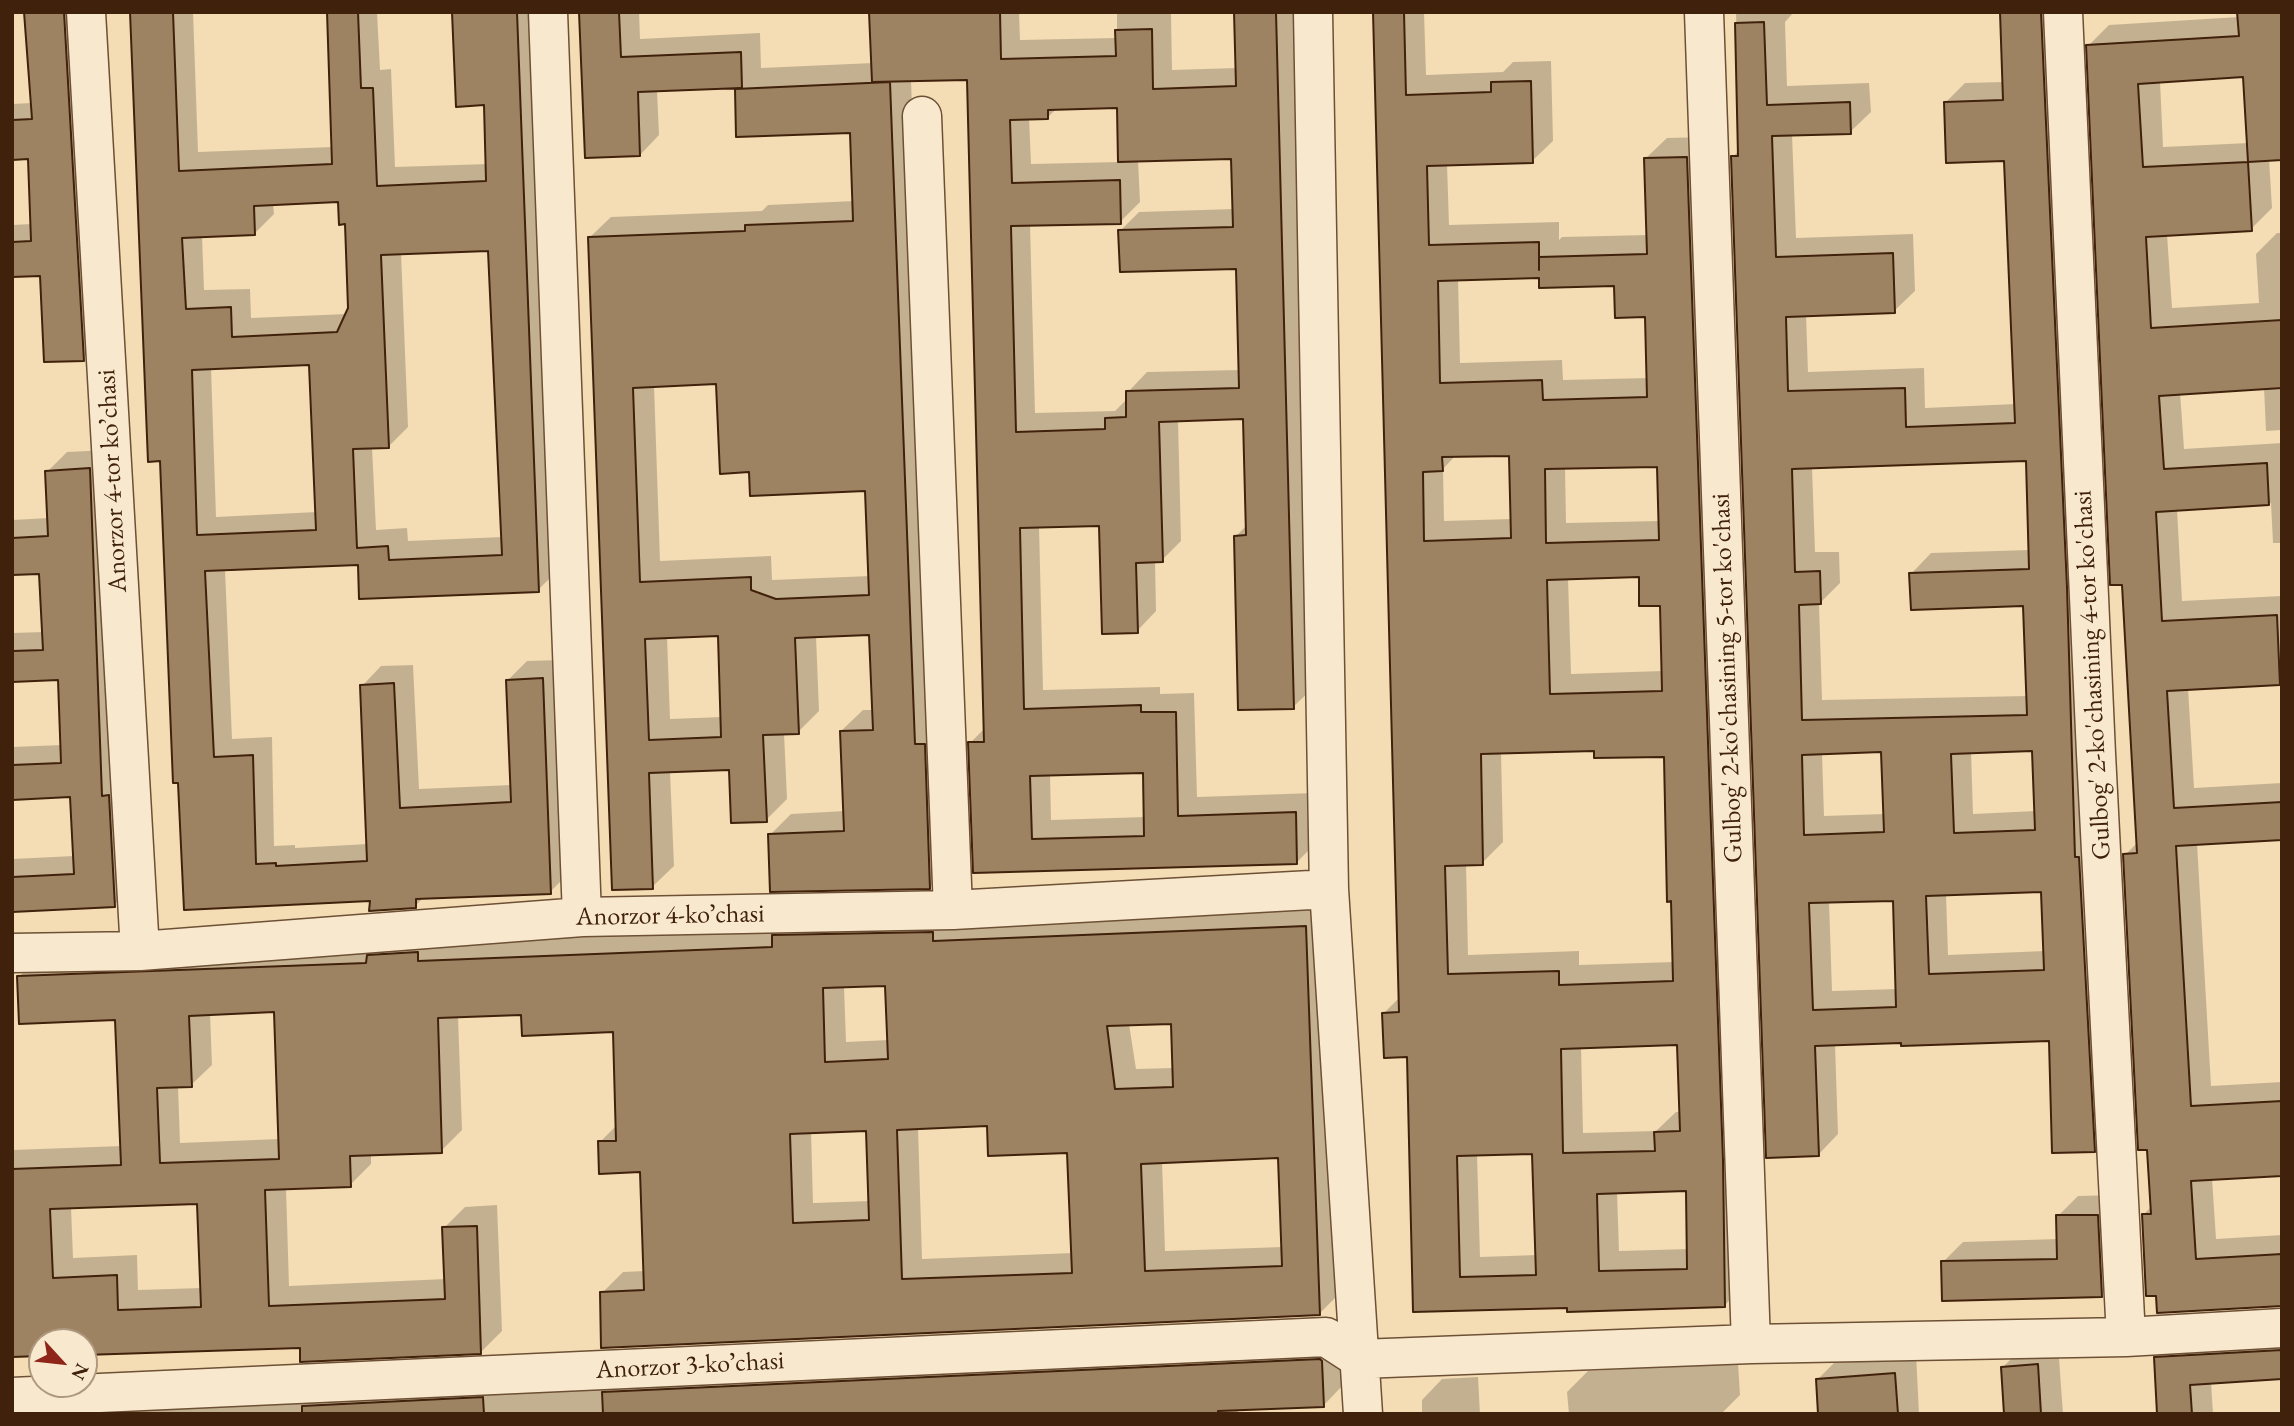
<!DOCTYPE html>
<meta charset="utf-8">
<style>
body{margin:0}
#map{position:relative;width:2294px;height:1426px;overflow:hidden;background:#f4ddb4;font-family:"EB Garamond",serif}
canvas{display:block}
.frame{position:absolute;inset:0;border:14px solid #40210b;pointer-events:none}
.north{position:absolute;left:28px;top:1328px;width:70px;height:70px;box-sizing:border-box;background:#f8e9ce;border:2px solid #ae9980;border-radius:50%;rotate:117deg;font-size:19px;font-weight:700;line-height:28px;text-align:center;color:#40210b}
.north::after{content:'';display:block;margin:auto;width:24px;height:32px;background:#8f2418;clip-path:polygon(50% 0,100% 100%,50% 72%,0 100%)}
</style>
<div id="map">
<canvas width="2294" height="1426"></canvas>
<div class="frame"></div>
<div class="north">N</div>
</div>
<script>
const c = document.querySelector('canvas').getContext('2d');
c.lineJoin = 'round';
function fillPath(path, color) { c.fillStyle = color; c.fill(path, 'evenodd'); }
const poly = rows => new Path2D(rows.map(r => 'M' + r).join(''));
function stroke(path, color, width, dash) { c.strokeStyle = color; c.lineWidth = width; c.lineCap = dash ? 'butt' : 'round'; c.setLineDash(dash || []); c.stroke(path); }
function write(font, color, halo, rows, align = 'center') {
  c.font = font + ' "EB Garamond",serif'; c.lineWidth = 5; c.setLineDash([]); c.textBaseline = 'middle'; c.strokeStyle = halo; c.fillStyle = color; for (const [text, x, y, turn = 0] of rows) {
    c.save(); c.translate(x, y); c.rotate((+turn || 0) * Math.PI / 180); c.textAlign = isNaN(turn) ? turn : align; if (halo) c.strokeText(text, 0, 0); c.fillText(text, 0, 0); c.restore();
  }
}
fillPath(poly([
 [26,12,83,12,102,340,83,359,41,274,12,275,12,225,32,224,29,157,12,158,12,104,32,103],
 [132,12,193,12,198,152,333,147,329,12,377,12,380,70,391,69,395,167,488,164,486,104,454,12,536,12,557,571,538,590,359,563,225,569,232,739,272,737,274,846,295,845,295,848,368,844,362,686,381,666,413,665,419,789,512,785,508,680,527,661,561,660,569,873,550,892,424,897,415,906,372,899,186,908,162,460],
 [340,200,346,223,349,309,347,314,251,318,250,289,204,290,202,235,255,233,274,214,273,203],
 [490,249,503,537,408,541,407,528,376,530,372,447,389,446,408,427,401,253],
 [311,363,317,512,216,517,211,368],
 [581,12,639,12,640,39,760,33,761,68,873,63,876,12,1019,12,1020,40,1117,38,1117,12,1221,12,1171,14,1172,70,1237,68,1236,12,1295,12,1313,688,1293,707,1236,536,1248,524,1245,417,1178,419,1181,541,1162,560,1155,561,1156,611,1137,631,1100,524,1039,526,1043,690,1160,687,1160,694,1194,693,1197,797,1315,793,1316,843,1297,862,975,871,970,743,985,728,969,78,911,80,935,724,951,866,930,887,770,835,791,814,845,811,841,731,863,710,874,710,871,634,816,636,819,711,798,732,784,733,787,799,766,820,731,768,670,771,674,866,652,887,589,238,611,217,762,211,768,205,854,201,852,131,737,89,739,86,657,90,659,135,640,155],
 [1119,106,1120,162,1031,164,1029,117,1048,117,1057,108],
 [1233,157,1234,209,1139,212,1120,231,1237,267,1240,370,1147,372,1128,392,1126,400,1115,411,1035,413,1030,224,1120,222,1140,202,1138,160],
 [718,382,751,470,866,489,870,576,772,580,771,556,660,561,654,385],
 [719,634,722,717,670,719,667,636],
 [1144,771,1145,817,1051,820,1050,774],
 [1375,12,1424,12,1426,75,1503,72,1513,62,1551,61,1553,141,1532,161,1447,164,1449,225,1559,222,1559,240,1562,237,1648,235,1646,158,1667,138,1707,137,1745,1284,1725,1305,1569,1306,1415,1310,1408,1055,1384,1013,1400,997],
 [1541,276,1615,285,1647,315,1649,378,1563,380,1562,360,1460,363,1458,278],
 [1511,454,1512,519,1444,521,1443,469,1456,455],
 [1658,465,1660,521,1566,523,1565,467],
 [1641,575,1661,604,1663,671,1571,674,1568,578],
 [1596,749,1665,755,1674,962,1579,965,1579,951,1468,955,1466,863,1482,863,1503,842,1501,752],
 [1679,1043,1681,1112,1676,1112,1656,1131,1583,1133,1581,1046],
 [1534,1152,1537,1255,1480,1257,1477,1154],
 [1687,1190,1689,1249,1619,1251,1617,1192],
 [1736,12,1794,12,1785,22,1787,86,1869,83,1871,112,1850,132,1792,134,1796,238,1913,234,1915,291,1894,311,1806,314,1808,372,1924,368,1925,408,2016,404,2006,159,1945,103,1965,83,2004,82,2002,12,2061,12,2114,1130,2094,1150,2050,1039,1902,1041,1835,1044,1838,1134,1818,1155,1733,157,1740,149],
 [2027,459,2030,550,1931,553,1911,574,2025,604,2028,696,1822,700,1819,604,1840,583,1839,552,1815,552,1812,467],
 [2034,749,2036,811,1973,814,1971,751],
 [1883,751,1885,814,1824,816,1822,753],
 [2043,891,2045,951,1948,955,1946,894],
 [1895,899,1897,989,1832,991,1829,901],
 [2239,17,2269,159,2272,208,2251,229,2167,234,2172,308,2259,303,2256,254,2277,233,2282,233,2282,430,2266,431,2264,387,2180,392,2184,449,2282,443,2282,543,2273,543,2271,503,2177,509,2182,601,2282,596,2282,681,2280,683,2188,688,2194,788,2282,783,2282,838,2197,843,2211,1086,2282,1082,2282,1174,2212,1178,2216,1239,2282,1235,2282,1304,2158,1311,2143,1215,2152,1206,2125,855,2138,842,2124,583,2088,46,2109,25],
 [2244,76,2249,143,2163,147,2160,81],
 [109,450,134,885,114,905,12,910,12,859,74,856,71,795,12,798,12,747,62,745,60,678,12,681,12,633,44,632,40,572,12,573,12,520,49,518,47,472,67,452],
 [1326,906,1340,1293,1319,1314,602,1293,623,1272,645,1271,642,1170,600,1142,618,1124,614,1030,523,1013,458,1016,462,1130,441,1151,371,1154,371,1164,350,1185,286,1188,289,1286,446,1279,444,1228,465,1207,497,1205,502,1331,481,1352,301,1346,84,1354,84,1342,42,1342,42,1355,12,1356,12,1150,122,1146,117,1018,19,977,40,956],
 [887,984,889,1040,846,1042,844,986],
 [275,1011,280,1139,180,1143,178,1086,191,1085,212,1065,210,1013],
 [1173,1022,1174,1068,1136,1069,1129,1024],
 [989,1124,1069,1151,1073,1253,922,1259,918,1127],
 [868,1129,870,1201,813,1203,811,1131],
 [1280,1157,1283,1247,1165,1251,1162,1161],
 [199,1202,202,1288,138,1290,137,1255,73,1258,71,1207],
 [2118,1195,2122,1275,2101,1295,1943,1262,1963,1242,2058,1239,2058,1216,2078,1196],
 [2282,1331,2282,1377,2211,1382,2213,1414,2159,1414,2155,1358,2176,1337],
 [1340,1340,1343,1385,1324,1405,1238,1409,1238,1414,12,1414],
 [2058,1344,2063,1414,2006,1414,2003,1367,2024,1346],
 [1916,1353,1919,1414,1820,1414,1818,1379,1839,1358],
 [1738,1363,1740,1395,1721,1414,1569,1414,1567,1392,1588,1371],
 [1478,1377,1480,1414,1422,1414,1422,1400,1442,1379]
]), '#0003');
const building = poly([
 [24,12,64,12,84,361,44,362,40,276,12,277,12,242,31,241,28,159,12,160,12,120,32,119,24,12],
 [130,12,173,12,179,171,332,164,327,12,358,12,361,88,373,88,377,186,486,181,484,105,456,107,452,12,517,12,539,592,359,599,358,565,205,571,214,757,253,755,256,864,276,863,276,866,367,861,360,685,394,683,400,808,511,802,506,680,543,678,551,894,416,899,416,908,369,911,370,901,184,910,178,783,173,783,160,461,148,462,130,12],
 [338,202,339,225,345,224,348,308,337,332,232,337,231,307,186,309,182,238,255,235,254,206,338,202],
 [488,251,502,555,389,560,388,546,357,548,353,449,389,448,381,255,488,251],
 [309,365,316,530,197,535,192,370,309,365],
 [579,12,619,12,621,57,741,52,742,88,638,92,640,156,585,158,579,12],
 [869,12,1000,12,1001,59,1116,56,1115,30,1152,29,1153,89,1236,86,1234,12,1276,12,1294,709,1238,710,1234,536,1246,535,1243,419,1159,422,1163,562,1136,563,1138,633,1102,634,1099,526,1020,528,1024,709,1141,705,1141,712,1176,712,1178,816,1296,812,1297,864,973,873,968,742,984,742,967,80,872,82,869,12],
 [1117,108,1118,162,1231,159,1233,227,1118,230,1120,272,1236,269,1239,388,1126,391,1126,417,1105,418,1105,429,1016,432,1011,226,1121,224,1120,180,1012,183,1010,120,1048,119,1048,110,1117,108],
 [1143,773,1144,836,1032,839,1030,776,1143,773],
 [1373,12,1404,12,1406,95,1491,92,1491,82,1531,81,1533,163,1427,166,1429,245,1539,242,1539,270,1539,257,1647,254,1644,158,1687,157,1723,1160,1725,1307,1567,1312,1567,1308,1413,1312,1407,1057,1384,1058,1382,1013,1399,1012,1373,12],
 [1539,278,1539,288,1614,286,1615,318,1645,317,1647,397,1543,400,1542,380,1440,383,1438,281,1539,278],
 [1509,456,1511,538,1424,541,1423,472,1443,471,1442,457,1509,456],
 [1657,467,1659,540,1546,543,1545,469,1657,467],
 [1639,577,1639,606,1660,606,1662,691,1550,694,1547,580,1639,577],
 [1594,751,1594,758,1664,757,1667,902,1671,901,1673,981,1559,985,1559,971,1448,974,1445,866,1483,865,1481,754,1594,751],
 [1677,1045,1680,1131,1654,1132,1655,1151,1563,1153,1561,1049,1677,1045],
 [1532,1154,1536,1275,1460,1277,1457,1156,1532,1154],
 [1686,1191,1687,1269,1599,1271,1597,1194,1686,1191],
 [2000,12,2041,12,2067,587,2075,857,2079,857,2095,1152,2052,1153,2049,1041,1901,1046,1901,1043,1815,1046,1819,1156,1766,1158,1731,156,1738,156,1735,23,1764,22,1767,105,1850,102,1851,134,1772,136,1776,257,1893,253,1895,313,1786,317,1788,391,1905,388,1906,427,2015,423,2004,161,1946,163,1944,102,2003,100,2000,12],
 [2026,461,2029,569,1909,573,1911,610,2023,606,2027,715,1802,720,1799,605,1821,604,1820,571,1795,572,1792,469,2026,461],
 [2032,751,2035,830,1954,833,1951,754,2032,751],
 [1881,752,1884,832,1804,835,1802,755,1881,752],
 [2041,892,2044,970,1929,974,1926,896,2041,892],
 [1893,901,1896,1007,1813,1010,1809,903,1893,901],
 [2237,12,2282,12,2282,160,2248,162,2252,231,2146,237,2151,328,2282,320,2282,388,2159,396,2164,469,2267,463,2269,505,2156,512,2162,621,2277,615,2280,685,2167,691,2174,808,2282,802,2282,840,2176,846,2191,1106,2282,1101,2282,1176,2191,1181,2196,1259,2282,1254,2282,1306,2157,1313,2156,1296,2146,1296,2142,1214,2151,1214,2147,1150,2138,1150,2123,854,2137,853,2122,585,2110,585,2086,45,2239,36,2237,12],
 [2243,77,2248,162,2143,167,2138,84,2243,77],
 [890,82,915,744,925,744,930,889,770,892,768,834,844,831,840,731,873,730,869,635,795,638,799,734,763,735,767,822,731,823,729,770,649,773,653,889,612,890,588,237,745,231,745,225,853,221,850,133,736,137,735,89,890,82],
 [716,384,720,474,749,472,750,496,865,491,869,595,776,599,751,590,751,577,640,582,633,388,716,384],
 [718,636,721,737,649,740,645,639,718,636],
 [90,468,102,796,109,795,115,907,12,912,12,877,74,874,70,797,12,800,12,765,61,763,58,680,12,682,12,651,43,650,39,574,12,575,12,538,48,536,45,471,90,468],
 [1306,926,1320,1315,601,1348,600,1292,644,1290,640,1172,599,1174,598,1141,616,1141,613,1032,522,1036,521,1015,438,1018,442,1153,350,1156,351,1187,265,1190,269,1306,445,1299,442,1227,477,1226,481,1354,300,1362,300,1348,84,1355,84,1342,42,1342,42,1356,12,1357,12,1169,121,1165,115,1020,19,1024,17,976,366,963,367,955,418,952,418,961,772,947,772,935,933,932,933,941,1306,926],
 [885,986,888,1059,825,1062,823,988,885,986],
 [274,1012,279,1159,160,1163,157,1088,192,1087,189,1016,274,1012],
 [1171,1024,1173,1087,1115,1089,1107,1026,1171,1024],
 [987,1126,988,1156,1067,1153,1072,1273,902,1279,897,1130,987,1126],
 [866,1131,869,1220,793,1223,790,1134,866,1131],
 [1278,1158,1282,1266,1145,1271,1141,1164,1278,1158],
 [197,1204,201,1307,118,1310,117,1275,53,1278,50,1209,197,1204],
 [2056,1215,2098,1215,2102,1297,1942,1301,1941,1261,2057,1259,2056,1215],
 [2282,1350,2282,1379,2190,1385,2192,1414,2157,1414,2154,1357,2282,1350],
 [1320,1359,1322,1361,1324,1407,1218,1411,1218,1414,603,1414,602,1392,1320,1359],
 [2038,1364,2041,1414,2004,1414,2001,1367,2038,1364],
 [1895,1373,1898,1414,1818,1414,1816,1379,1895,1373],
 [483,1397,484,1414,302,1414,302,1406,483,1397]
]);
fillPath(building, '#9e8363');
stroke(building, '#40210b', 2);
const minor = poly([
 [86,12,140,951],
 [548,12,582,917],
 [1313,12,1329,889,1363,1414],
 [1704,12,1751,1344],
 [2063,12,2096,754,2126,1337],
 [922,116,953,910],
 [12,953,140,951,582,917,953,910,1329,889],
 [12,1397,1326,1337,1360,1359,1751,1344,2126,1337,2282,1328]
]);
stroke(minor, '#6d5035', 41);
stroke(minor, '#f8e9ce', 38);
write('26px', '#40210b', '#f8e9ce', [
 ["Anorzor 4-tor koʼchasi",113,481,-93],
 ["Gulbog' 2-ko'chasining 4-tor ko'chasi",2093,675,-93],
 ["Gulbog' 2-ko'chasining 5-tor ko'chasi",1728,678,-92],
 ["Аnorzor 4-koʼchasi",670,916,-1],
 ["Аnorzor 3-koʼchasi",690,1366,-3]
]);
</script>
